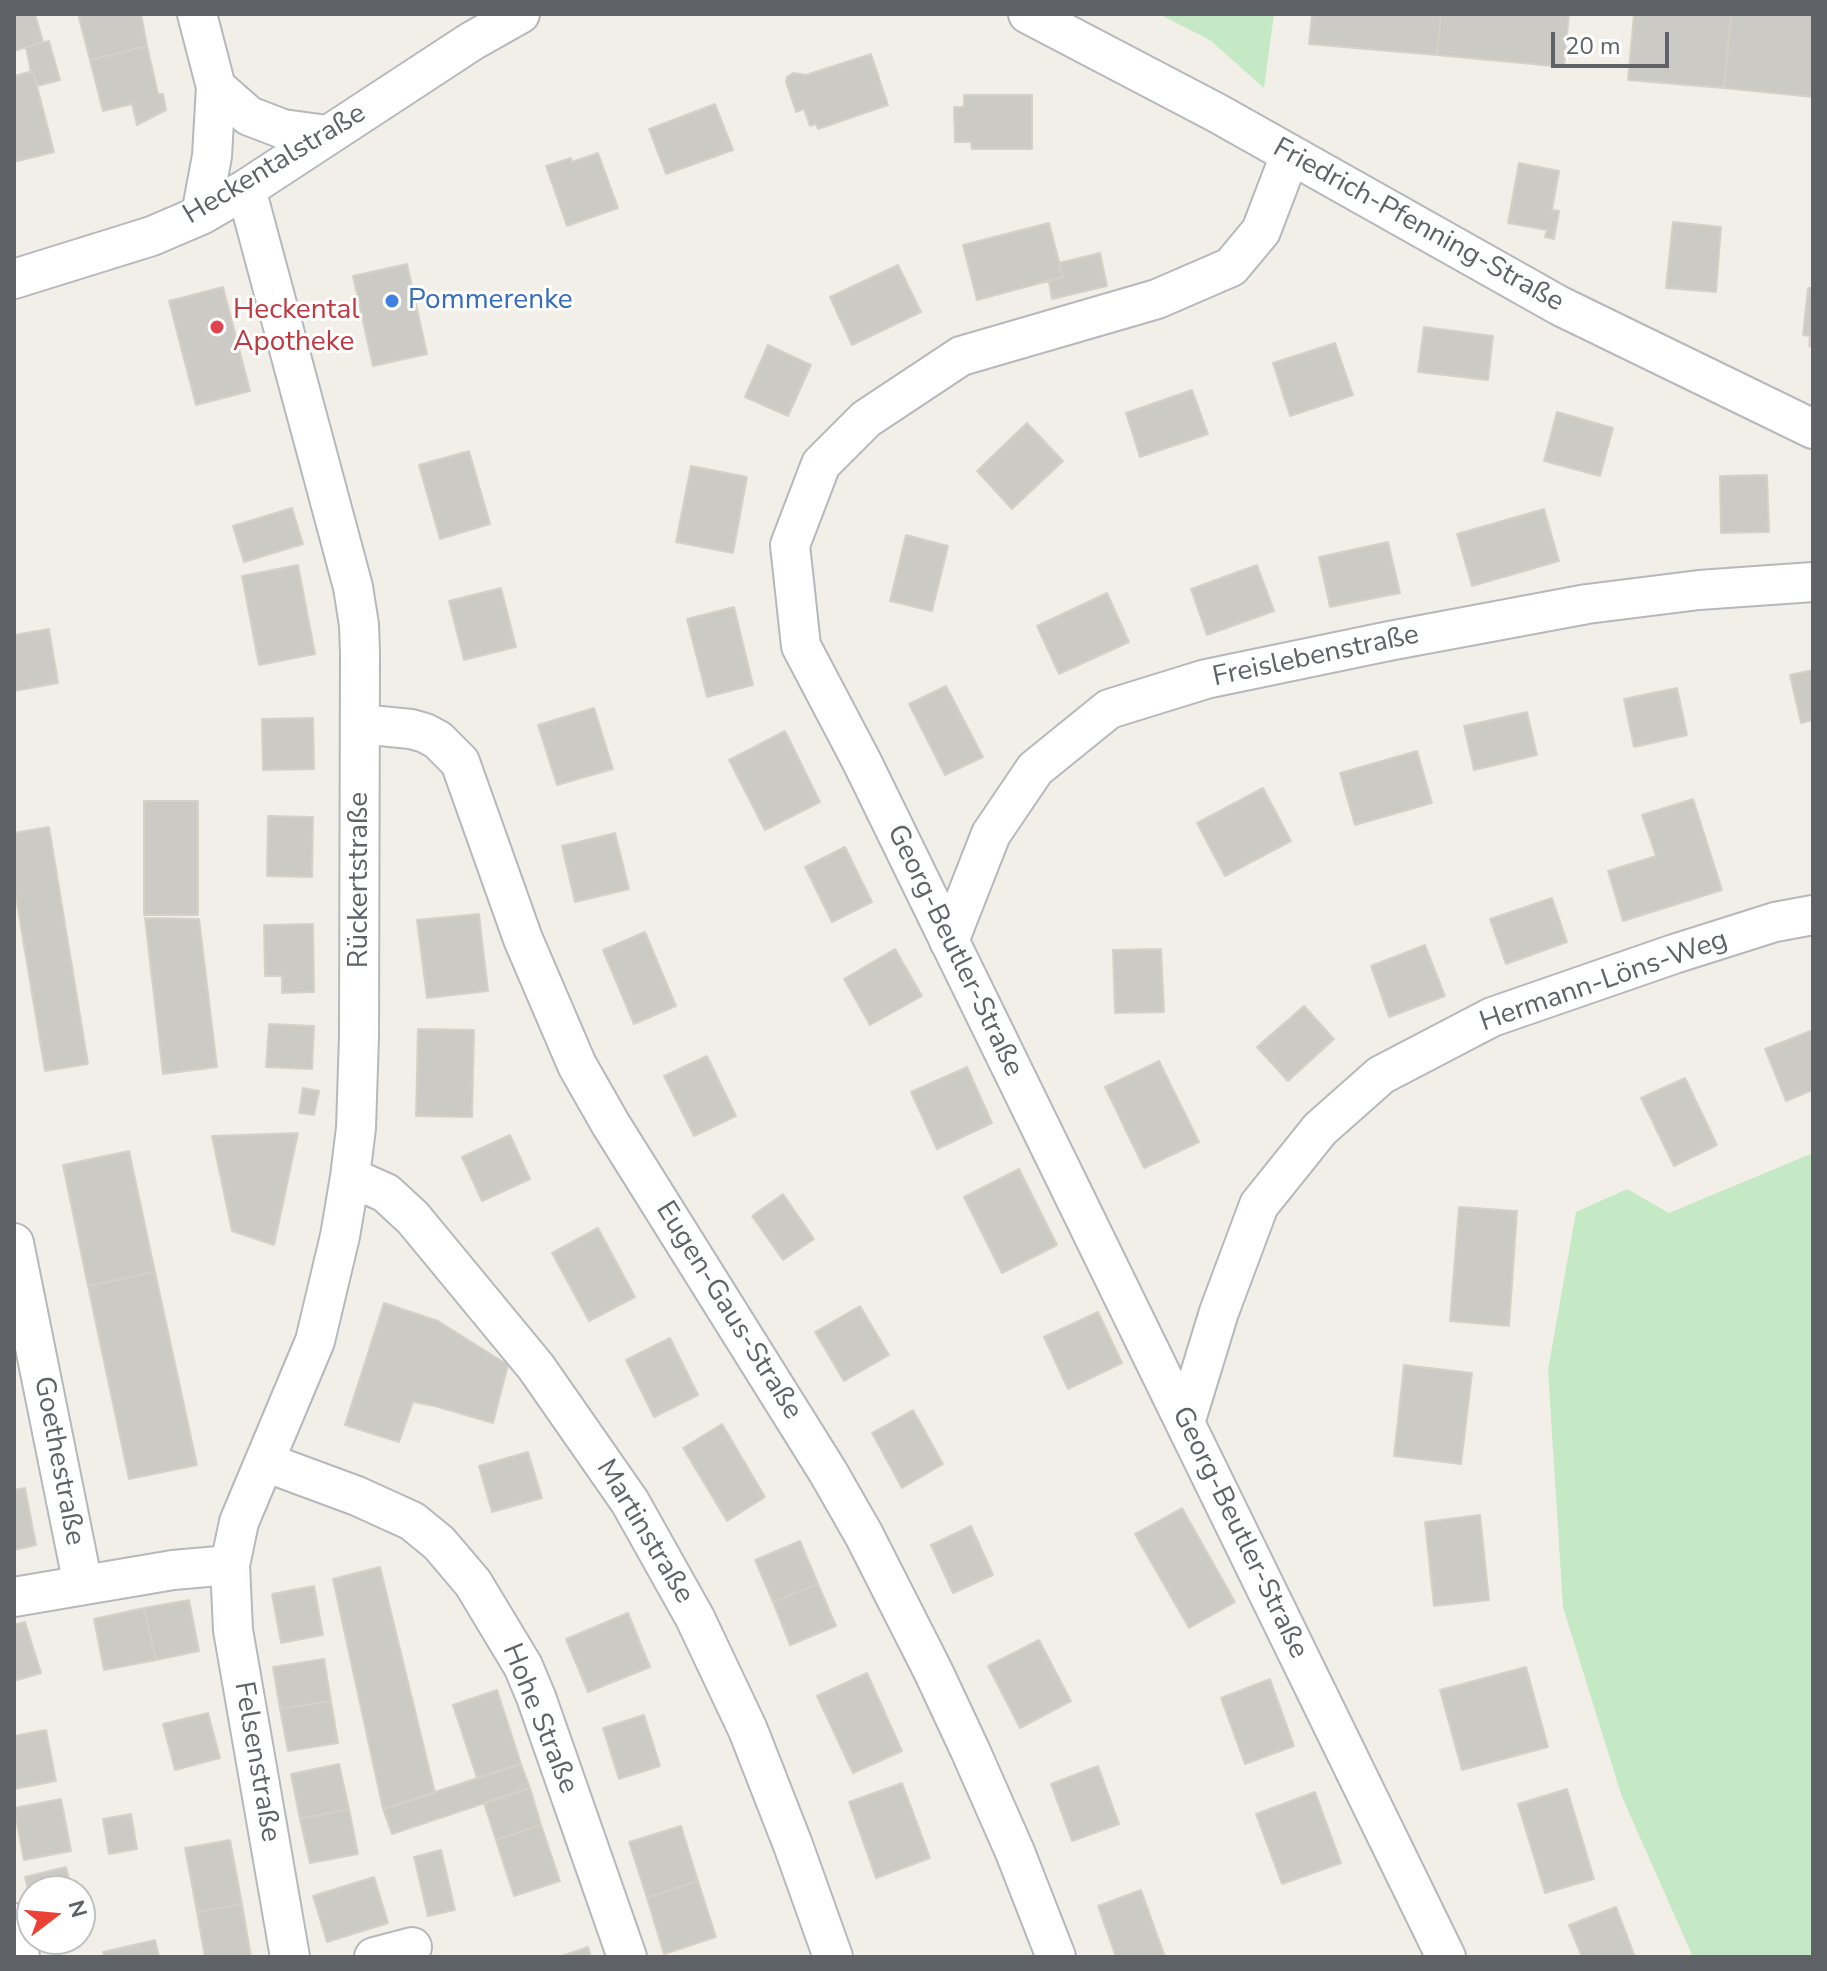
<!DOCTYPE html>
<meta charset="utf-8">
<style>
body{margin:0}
#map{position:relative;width:1827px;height:1971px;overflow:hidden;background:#f1efe8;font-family:"Nunito Sans",sans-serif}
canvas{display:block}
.frame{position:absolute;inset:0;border:16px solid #5f6368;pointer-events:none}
.north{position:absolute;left:16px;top:1875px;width:80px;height:80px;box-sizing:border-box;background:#fff;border:2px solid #bfc1c3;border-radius:50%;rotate:74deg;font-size:22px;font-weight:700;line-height:32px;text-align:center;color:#5f6368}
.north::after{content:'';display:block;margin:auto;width:28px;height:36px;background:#ea4335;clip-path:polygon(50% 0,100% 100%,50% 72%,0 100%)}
.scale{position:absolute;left:1551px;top:32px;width:118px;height:36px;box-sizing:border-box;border:4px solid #5f6368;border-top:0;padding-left:10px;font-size:24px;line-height:28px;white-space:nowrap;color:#5f6368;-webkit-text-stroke:6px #fff;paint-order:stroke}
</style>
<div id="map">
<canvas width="1827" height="1971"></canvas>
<div class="frame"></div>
<div class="north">N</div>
<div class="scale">20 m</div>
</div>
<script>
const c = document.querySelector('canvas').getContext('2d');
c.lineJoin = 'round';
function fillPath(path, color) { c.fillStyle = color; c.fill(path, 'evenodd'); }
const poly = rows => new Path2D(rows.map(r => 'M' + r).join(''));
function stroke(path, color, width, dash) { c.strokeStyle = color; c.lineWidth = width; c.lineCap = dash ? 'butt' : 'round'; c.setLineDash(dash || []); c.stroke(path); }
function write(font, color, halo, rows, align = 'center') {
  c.font = font + ' "Nunito Sans",sans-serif'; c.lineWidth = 6; c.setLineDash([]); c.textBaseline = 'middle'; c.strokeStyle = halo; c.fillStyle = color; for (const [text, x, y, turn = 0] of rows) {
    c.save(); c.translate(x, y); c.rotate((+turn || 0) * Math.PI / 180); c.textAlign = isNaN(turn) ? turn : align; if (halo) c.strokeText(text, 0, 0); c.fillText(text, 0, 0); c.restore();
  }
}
fillPath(poly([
 [1159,14,1274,14,1264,88,1210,40],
 [1813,1153,1813,1957,1693,1957,1622,1797,1563,1607,1548,1370,1576,1212,1627,1189,1669,1213]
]), '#c5e8c5');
const building = poly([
 [14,14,35,14,43,42,14,51,14,14],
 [78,14,141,14,147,46,90,60,78,14],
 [1312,14,1441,14,1437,55,1309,44,1312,14],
 [1441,14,1569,14,1564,67,1437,55,1441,14],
 [1634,14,1731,14,1724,88,1628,80,1634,14],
 [1731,14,1813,14,1813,97,1724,88,1731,14],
 [49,41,60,80,37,86,33,71,31,72,26,47,49,41],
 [147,46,158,94,163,94,166,110,137,125,132,104,103,111,90,60,147,46],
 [871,54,888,105,818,129,816,124,810,126,804,109,796,112,786,82,787,77,793,73,806,75,871,54],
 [33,71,54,152,14,162,14,76,33,71],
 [964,95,1032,95,1032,149,972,149,971,142,955,142,954,107,964,107,964,95],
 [715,104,733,150,666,174,649,129,715,104],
 [598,153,618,208,567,226,546,166,571,158,572,162,598,153],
 [1519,163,1559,171,1552,210,1559,211,1554,239,1545,237,1547,230,1508,223,1519,163],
 [1673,222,1721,227,1716,292,1666,288,1673,222],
 [1049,223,1063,277,977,300,963,245,1049,223],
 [1100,253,1107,286,1052,299,1049,281,1063,277,1059,263,1100,253],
 [407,264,427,354,373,366,353,276,407,264],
 [898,265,921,312,852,345,830,297,898,265],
 [223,287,250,391,196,405,169,301,223,287],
 [1808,288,1813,288,1813,347,1809,346,1810,336,1803,335,1808,288],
 [1424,327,1493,336,1488,380,1418,372,1424,327],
 [1335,343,1353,395,1290,416,1273,363,1335,343],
 [768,345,811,365,788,416,745,397,768,345],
 [1192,390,1208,434,1140,457,1126,413,1192,390],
 [1557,412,1613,428,1600,476,1544,461,1557,412],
 [1027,423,1063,461,1012,509,977,471,1027,423],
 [469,451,490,524,440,539,419,465,469,451],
 [691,466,747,477,733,553,676,542,691,466],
 [1767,475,1769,532,1721,533,1720,476,1767,475],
 [292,508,303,544,244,562,233,526,292,508],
 [1544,509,1559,561,1472,586,1457,534,1544,509],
 [906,535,948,546,932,611,890,601,906,535],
 [1388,542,1400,593,1330,607,1319,557,1388,542],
 [298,565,315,654,259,665,242,576,298,565],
 [1257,565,1274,611,1207,635,1191,589,1257,565],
 [501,588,516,647,464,660,449,601,501,588],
 [1107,593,1129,642,1059,674,1037,626,1107,593],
 [734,607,753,685,707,697,687,619,734,607],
 [49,629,58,683,14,691,14,635,49,629],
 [1813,670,1813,720,1801,723,1790,675,1813,670],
 [946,686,983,757,945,775,909,704,946,686],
 [1677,688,1687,735,1634,747,1624,699,1677,688],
 [594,708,613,769,557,785,538,725,594,708],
 [1527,712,1537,755,1474,770,1464,726,1527,712],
 [313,718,314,769,263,770,262,719,313,718],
 [785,731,820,802,765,830,729,760,785,731],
 [1417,751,1432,803,1355,825,1340,773,1417,751],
 [1263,788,1291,841,1225,876,1197,823,1263,788],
 [1693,799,1722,890,1623,921,1608,871,1656,856,1642,815,1693,799],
 [144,801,198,801,198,915,144,915,144,801],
 [268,816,313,817,312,877,267,876,268,816],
 [49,827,88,1064,45,1071,14,885,14,833,49,827],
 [615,833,629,889,575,902,562,846,615,833],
 [845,847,872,902,832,922,805,867,845,847],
 [1552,898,1567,942,1506,964,1490,919,1552,898],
 [479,914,488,991,427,998,417,920,479,914],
 [145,918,199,919,217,1067,163,1074,145,918],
 [313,924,314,992,282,993,282,976,265,976,264,925,313,924],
 [645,932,676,1006,634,1024,603,950,645,932],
 [1425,945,1445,996,1389,1017,1371,966,1425,945],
 [895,949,922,996,870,1025,844,979,895,949],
 [1161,949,1164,1012,1115,1013,1113,950,1161,949],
 [1304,1006,1334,1039,1288,1081,1257,1047,1304,1006],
 [269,1024,314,1026,312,1069,266,1067,269,1024],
 [418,1029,474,1030,472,1117,416,1116,418,1029],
 [1813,1030,1813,1090,1786,1101,1765,1049,1813,1030],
 [707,1056,736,1116,694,1136,664,1076,707,1056],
 [1159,1061,1199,1142,1144,1168,1105,1087,1159,1061],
 [967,1067,992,1123,937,1149,911,1092,967,1067],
 [1685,1078,1717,1145,1674,1166,1641,1098,1685,1078],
 [303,1088,319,1091,314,1115,299,1113,303,1088],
 [298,1133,274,1245,232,1231,212,1136,298,1133],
 [510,1135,530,1179,482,1201,462,1157,510,1135],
 [129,1151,155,1272,88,1286,63,1165,129,1151],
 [1019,1169,1057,1245,1002,1273,964,1197,1019,1169],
 [783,1194,814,1239,783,1260,752,1216,783,1194],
 [1459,1207,1517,1211,1509,1326,1450,1321,1459,1207],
 [598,1228,635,1297,589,1321,552,1253,598,1228],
 [155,1272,197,1465,129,1479,88,1286,155,1272],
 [384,1303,438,1321,508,1365,493,1423,435,1406,413,1402,399,1442,345,1425,384,1303],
 [860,1306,889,1355,844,1381,815,1332,860,1306],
 [1098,1312,1122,1363,1068,1389,1044,1337,1098,1312],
 [670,1338,698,1395,654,1417,626,1360,670,1338],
 [1404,1365,1472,1373,1461,1464,1394,1456,1404,1365],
 [913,1410,943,1464,902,1488,872,1433,913,1410],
 [722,1424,765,1497,727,1521,683,1448,722,1424],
 [528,1452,542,1498,492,1512,479,1466,528,1452],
 [25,1488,36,1545,14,1550,14,1490,25,1488],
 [1182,1508,1235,1602,1189,1628,1135,1534,1182,1508],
 [1480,1515,1489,1600,1434,1606,1425,1522,1480,1515],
 [971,1526,993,1575,953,1593,931,1545,971,1526],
 [800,1541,818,1584,773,1602,755,1560,800,1541],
 [380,1567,435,1793,383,1809,333,1579,380,1567],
 [818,1584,836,1626,790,1645,773,1602,818,1584],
 [314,1586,323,1635,281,1643,272,1594,314,1586],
 [189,1600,199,1651,156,1660,144,1608,189,1600],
 [144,1608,156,1660,104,1670,94,1619,144,1608],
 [628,1613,650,1667,588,1692,566,1639,628,1613],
 [25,1622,41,1673,14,1681,14,1625,25,1622],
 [1039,1640,1071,1701,1020,1728,988,1666,1039,1640],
 [324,1659,331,1701,280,1709,273,1667,324,1659],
 [1526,1667,1548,1747,1462,1770,1440,1690,1526,1667],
 [867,1673,902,1751,853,1773,817,1696,867,1673],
 [1270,1679,1294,1746,1245,1764,1221,1698,1270,1679],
 [497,1690,521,1764,477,1778,453,1705,497,1690],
 [331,1701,338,1743,288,1751,280,1709,331,1701],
 [208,1713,220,1758,175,1770,163,1724,208,1713],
 [644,1715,660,1766,619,1779,603,1728,644,1715],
 [46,1730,56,1781,14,1789,14,1736,46,1730],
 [339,1764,349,1809,300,1819,291,1774,339,1764],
 [521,1764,530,1788,392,1834,383,1809,521,1764],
 [1098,1766,1119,1824,1072,1841,1051,1784,1098,1766],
 [902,1783,930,1858,876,1878,849,1802,902,1783],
 [530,1788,541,1825,496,1840,484,1803,530,1788],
 [1567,1789,1594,1879,1545,1893,1518,1804,1567,1789],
 [1315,1792,1341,1863,1282,1884,1256,1814,1315,1792],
 [61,1799,71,1851,24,1860,14,1808,61,1799],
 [349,1809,358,1854,310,1863,300,1819,349,1809],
 [131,1814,137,1849,109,1854,103,1819,131,1814],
 [541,1825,560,1881,514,1896,496,1840,541,1825],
 [681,1826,698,1881,647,1898,629,1842,681,1826],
 [230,1840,242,1904,197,1912,185,1848,230,1840],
 [441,1850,455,1910,428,1916,414,1857,441,1850],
 [66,1867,72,1891,32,1891,32,1907,25,1877,66,1867],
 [374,1877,388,1923,327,1942,313,1896,374,1877],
 [698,1881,716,1937,664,1954,647,1898,698,1881],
 [1141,1890,1165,1957,1116,1957,1098,1906,1141,1890],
 [242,1904,251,1957,205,1957,197,1912,242,1904],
 [1616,1907,1635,1957,1582,1957,1569,1925,1616,1907],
 [155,1940,159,1957,104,1957,103,1952,155,1940],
 [588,1947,591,1957,559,1957,588,1947]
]);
fillPath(building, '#cccac5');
stroke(building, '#d6d1c6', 2);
const street = poly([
 [197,14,216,87,212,156,201,215],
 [1028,14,1217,113,1560,306,1813,429],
 [216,87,249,116,283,129,327,135],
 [1290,155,1261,231,1231,267,1157,299,961,356,866,419,821,464,790,545,801,646,862,762,1446,1957],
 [246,189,353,587,359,625,360,653,359,1036,356,1128,350,1177,340,1236,315,1341,239,1522,230,1565,233,1630,290,1957],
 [14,279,152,236,201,215,246,189,472,41,520,14],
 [360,724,411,729,425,733,438,740,460,762,523,939,577,1065,610,1123,828,1472,864,1535,933,1671,970,1750,1015,1852,1056,1957],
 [949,941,991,834,1035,769,1109,709,1206,679,1389,641,1587,604,1699,590,1813,582],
 [350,1177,386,1193,413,1218,536,1367,630,1502,695,1618,748,1730,793,1845,833,1957],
 [14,1243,83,1585],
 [1185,1423,1219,1312,1259,1205,1320,1129,1381,1075,1492,1017,1674,954,1775,922,1813,915],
 [265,1462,357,1496,412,1521,439,1543,473,1583,523,1666,536,1697,627,1957],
 [14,1597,173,1570,230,1565],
 [14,1923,20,1957],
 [374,1957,412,1947]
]);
stroke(street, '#b5b8bc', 42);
stroke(street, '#fff', 38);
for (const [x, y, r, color] of [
 [392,301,8,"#3f7fe0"],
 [217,327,8,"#e0444e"]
]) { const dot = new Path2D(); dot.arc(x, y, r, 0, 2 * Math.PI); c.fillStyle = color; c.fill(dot); stroke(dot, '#fff', 3); }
write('28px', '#5f6368', '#fff', [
 ["Heckentalstraße",275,165,-31],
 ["Friedrich-Pfenning-Straße",1418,226,29],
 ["Freislebenstraße",1316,657,-12],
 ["Rückertstraße",360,880,-90],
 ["Georg-Beutler-Straße",954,951,64],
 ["Hermann-Löns-Weg",1604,982,-19],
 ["Eugen-Gaus-Straße",728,1311,58],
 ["Goethestraße",58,1461,79],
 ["Martinstraße",644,1532,59],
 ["Georg-Beutler-Straße",1239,1533,64],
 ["Hohe Straße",539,1719,68],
 ["Felsenstraße",256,1762,80]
]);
write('28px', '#366cbe', '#fff', [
 ["Pommerenke",408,301]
], 'left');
write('28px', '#be3a42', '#fff', [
 ["Heckental",233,311],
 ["Apotheke",233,343]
], 'left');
</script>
